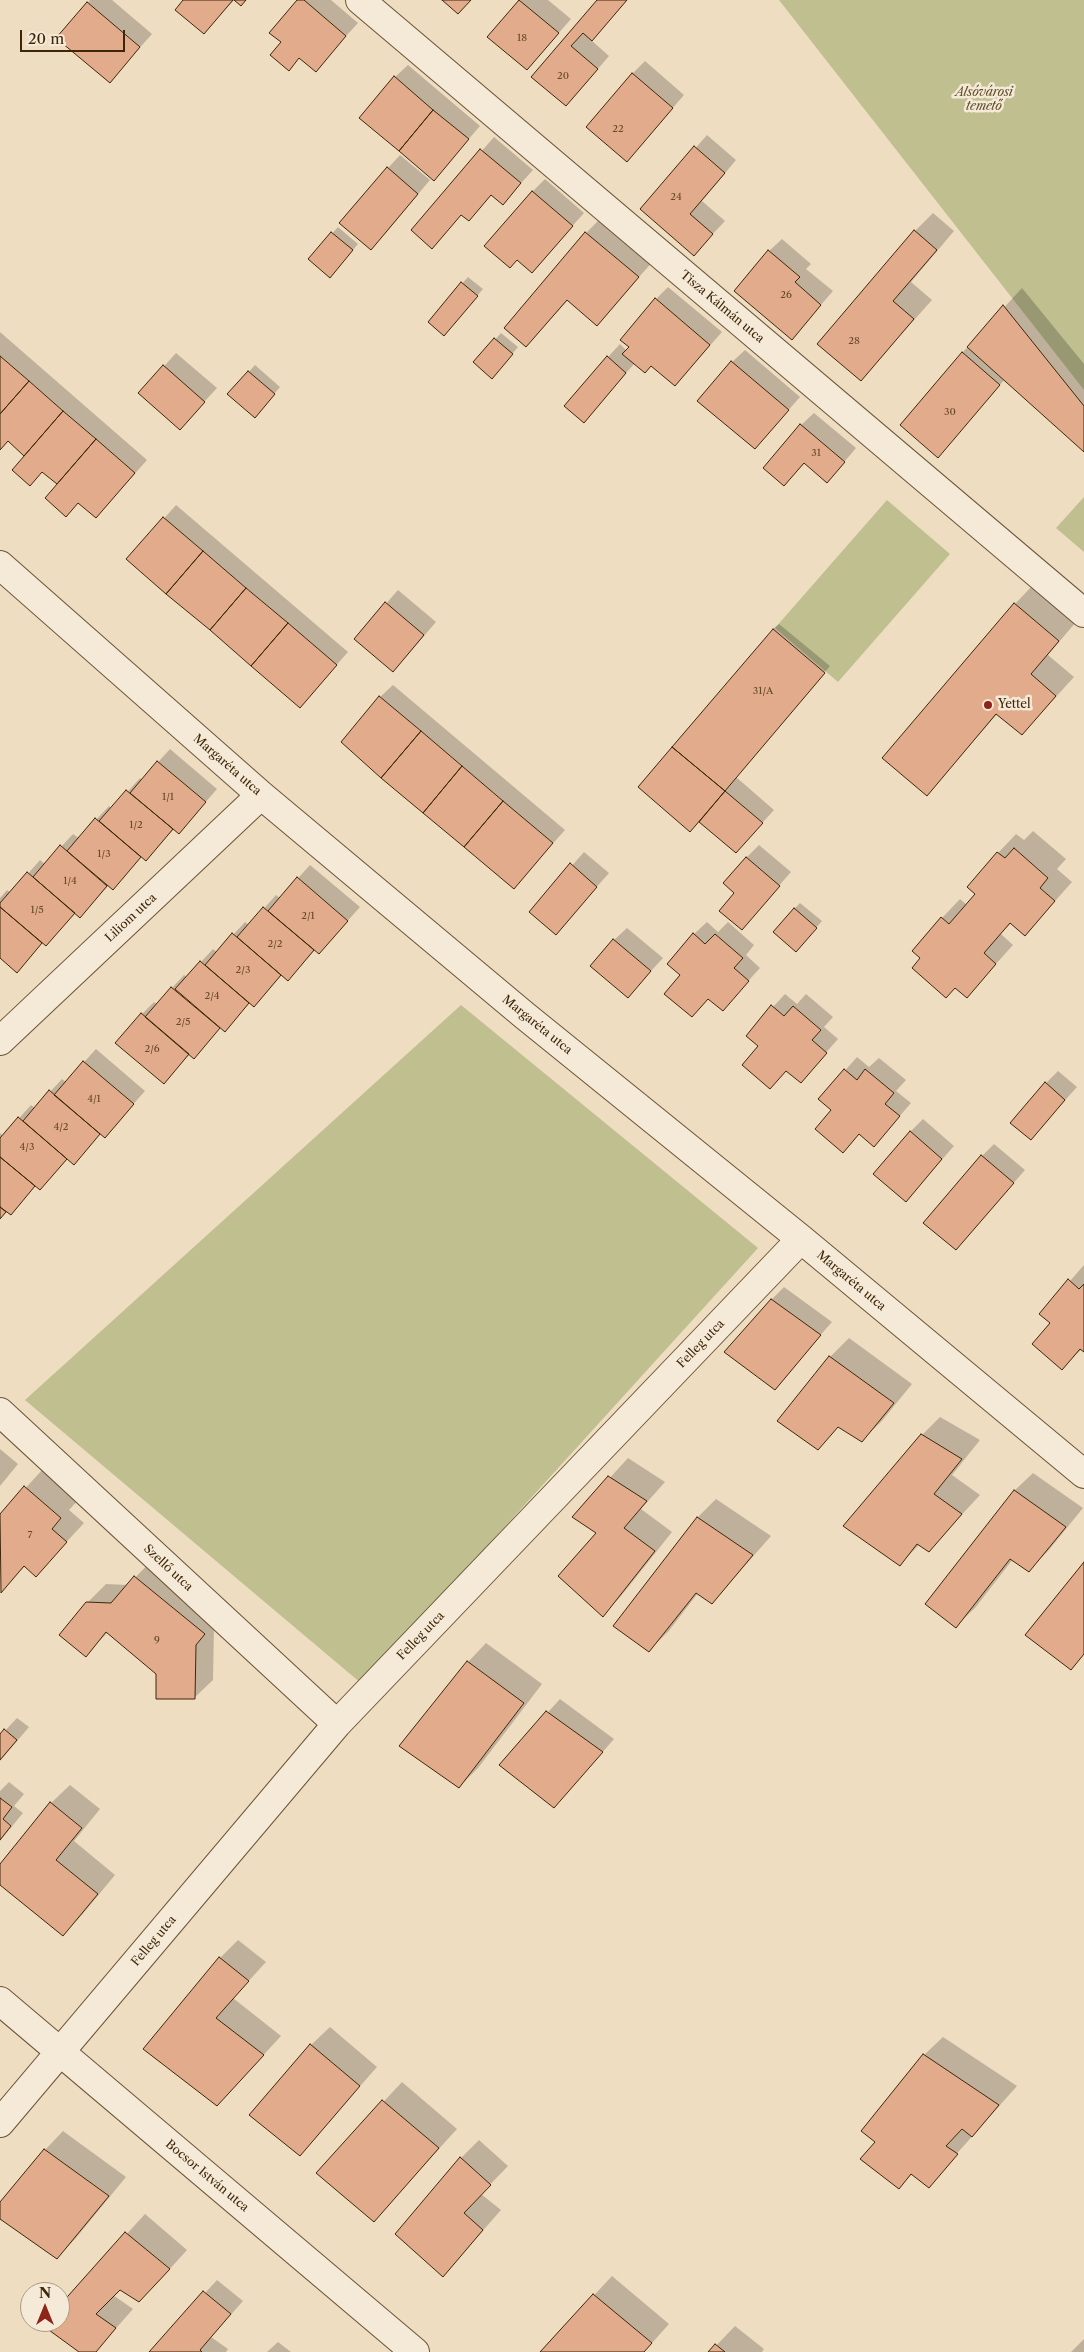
<!DOCTYPE html>
<meta charset="utf-8">
<style>
body{margin:0}
#map{position:relative;width:1084px;height:2352px;overflow:hidden;background:#efddc2;font-family:"Libre Caslon Text",serif}
canvas{display:block}
.north{position:absolute;left:20px;top:2282px;width:50px;height:50px;box-sizing:border-box;background:#f5e9d7;border:1px solid #ac9b85;border-radius:50%;rotate:0deg;font-size:14px;font-weight:700;line-height:20px;text-align:center;color:#3e2709}
.north::after{content:'';display:block;margin:auto;width:18px;height:22px;background:#8f2418;clip-path:polygon(50% 0,100% 100%,50% 72%,0 100%)}
.scale{position:absolute;left:20px;top:30px;width:105px;height:22px;box-sizing:border-box;border:2px solid #3e2709;border-top:0;padding-left:6px;font-size:15px;line-height:18px;white-space:nowrap;color:#3e2709;-webkit-text-stroke:4px #f5e9d7;paint-order:stroke}
</style>
<div id="map">
<canvas width="1084" height="2352"></canvas>
<div class="north">N</div>
<div class="scale">20 m</div>
</div>
<script>
const c = document.querySelector('canvas').getContext('2d');
c.lineJoin = 'round';
function fillPath(path, color) { c.fillStyle = color; c.fill(path, 'evenodd'); }
const poly = rows => new Path2D(rows.map(r => 'M' + r).join(''));
function stroke(path, color, width, dash) { c.strokeStyle = color; c.lineWidth = width; c.lineCap = dash ? 'butt' : 'round'; c.setLineDash(dash || []); c.stroke(path); }
function write(font, color, halo, rows, align = 'center') {
  c.font = font + ' "Libre Caslon Text",serif'; c.lineWidth = 5; c.setLineDash([]); c.textBaseline = 'middle'; c.strokeStyle = halo; c.fillStyle = color; for (const [text, x, y, turn = 0] of rows) {
    c.save(); c.translate(x, y); c.rotate((+turn || 0) * Math.PI / 180); c.textAlign = isNaN(turn) ? turn : align; if (halo) c.strokeText(text, 0, 0); c.fillText(text, 0, 0); c.restore();
  }
}
fillPath(poly([
 [779,0,1084,0,1084,390],
 [1084,497,1084,552,1056,528],
 [887,500,950,554,838,682,775,628],
 [461,1005,758,1248,362,1684,25,1400]
]), '#bfbf8f');
fillPath(poly([
 [90,0,112,0,152,34,110,81,58,38],
 [185,0,234,0,204,33],
 [299,0,331,0,358,23,315,70,300,57,288,69,282,42],
 [521,0,548,0,571,19,527,69,489,37],
 [598,0,627,0,591,40,609,56,578,92,533,77],
 [645,61,684,95,639,147,632,74],
 [408,65,480,126,434,179,395,77],
 [707,135,736,160,702,201,725,221,694,254,642,209],
 [494,137,533,170,503,203,492,194,469,219,462,214,432,247,413,230],
 [400,155,430,180,383,236,388,168],
 [545,179,584,213,532,271,532,192],
 [933,213,954,231,911,282,932,300,861,379,915,231],
 [604,215,656,258,597,324,568,300,526,346,586,233],
 [338,227,358,244,336,270,310,259],
 [782,239,811,264,806,269,833,291,792,338,769,251],
 [468,277,483,289,450,328,429,321],
 [668,287,722,332,675,385,652,365,645,372,635,363,583,421,608,357,620,344,627,351,656,299],
 [1022,288,1084,364,1084,450,1005,379,950,443,962,353],
 [0,332,147,460,96,517,9,440,0,449],
 [501,333,518,347,498,371,475,362],
 [745,350,800,397,755,448,732,362],
 [176,353,217,388,180,428,140,393],
 [255,365,280,387,261,410,229,394],
 [814,413,856,448,839,468,805,463,784,484,801,425],
 [176,505,348,652,300,706,128,559],
 [1033,585,1076,622,1048,655,1074,677,1022,734,998,713,927,794,1015,604],
 [398,590,436,622,405,658,355,639],
 [779,624,830,666,736,777,774,810,736,852,699,821,690,830,773,629],
 [393,685,565,830,514,887,380,697],
 [170,749,217,789,191,819,174,829,146,859,142,856,113,888,109,885,80,916,76,912,46,945,43,942,17,971,0,956,0,898,7,890,11,893,40,860,45,864,73,834,79,838,109,806,112,809,140,778,142,780],
 [1033,831,1066,859,1057,869,1072,882,1025,935,1011,923,1001,934,1013,945,967,996,922,958,942,918,960,899,967,905,976,894,968,887,998,853,1016,834,1024,840],
 [759,845,791,872,742,928,736,892,746,858],
 [584,852,609,873,556,933,531,912],
 [310,865,360,907,319,953,315,950,288,980,282,975,254,1005,250,1002,225,1030,221,1027,194,1057,190,1054,164,1082,142,1014,154,1002,157,1004,184,975,187,977,213,949,217,952,245,922,249,925,276,895,280,898],
 [800,903,822,921,802,944,794,909],
 [707,922,718,932,728,922,754,945,746,955,760,968,723,1009,709,998,692,1016,681,975,694,934],
 [627,928,663,958,628,996,614,940],
 [785,994,797,1004,806,994,833,1017,824,1027,838,1039,801,1081,787,1070,770,1088,760,1046,747,1035],
 [96,1049,145,1091,105,1136,101,1133,74,1163,68,1158,40,1189,36,1185,11,1214,7,1211,0,1219,0,1133,3,1136,31,1105,35,1108,62,1079,66,1082],
 [857,1057,869,1067,879,1058,906,1080,896,1091,911,1103,886,1132,860,1133,843,1151,833,1110,820,1099],
 [1058,1071,1077,1087,1031,1138,1046,1083],
 [923,1119,954,1146,906,1200,910,1132],
 [994,1144,1025,1170,956,1249,982,1156],
 [1084,1265,1084,1351,1082,1349,1062,1368,1052,1323,1041,1314],
 [784,1287,832,1322,774,1388,771,1300],
 [849,1338,912,1384,881,1422,862,1440,839,1426,818,1448,830,1357],
 [940,1417,980,1440,952,1475,980,1495,929,1550,920,1544,899,1565,922,1435],
 [0,1449,18,1464,0,1486],
 [628,1458,665,1482,641,1509,672,1532,621,1596,603,1615,598,1533,574,1517],
 [43,1469,79,1499,69,1510,84,1523,36,1575,25,1566,1,1591,0,1516],
 [1033,1473,1083,1508,1048,1551,1029,1570,1013,1559,975,1608,956,1626,1014,1491],
 [716,1499,771,1536,712,1603,698,1593,668,1632,649,1650,698,1517],
 [154,1558,214,1625,213,1680,194,1698,108,1632,86,1655,87,1603,106,1584,128,1585],
 [486,1643,542,1684,478,1768,459,1787,468,1662],
 [560,1699,614,1739,566,1794,500,1765],
 [17,1718,29,1727,0,1761,0,1736],
 [9,1782,24,1794,14,1806,23,1813,0,1841,0,1791],
 [70,1785,100,1809,74,1841,115,1875,81,1916,63,1935,0,1883,0,1866,51,1803],
 [238,1940,266,1962,233,1998,281,2036,235,2086,145,2048,220,1958],
 [330,2027,377,2067,300,2154,311,2045],
 [943,2037,1017,2086,928,2186,912,2174,899,2187,876,2142,924,2055],
 [402,2082,457,2129,374,2220,317,2173],
 [63,2131,126,2177,75,2239,57,2258,0,2217,0,2204,45,2150],
 [479,2140,508,2166,481,2194,501,2210,443,2276,461,2158],
 [145,2214,187,2250,158,2282,120,2289,113,2295,133,2309,95,2352,81,2352,47,2322,60,2322,60,2307],
 [612,2276,669,2324,644,2352,541,2352],
 [217,2280,243,2301,211,2337,228,2349,226,2352,151,2352],
 [735,2326,764,2349,762,2352,710,2352],
 [1084,2339,1084,2352,1071,2352],
 [278,2342,291,2352,267,2352]
]), '#0003');
const building = poly([
 [183,0,233,0,204,34,175,10,183,0],
 [234,0,246,0,241,6,234,0],
 [297,0,304,0,346,36,316,72,299,58,289,71,270,55,281,42,269,33,297,0],
 [442,0,471,0,458,14,442,0],
 [519,0,559,33,527,70,487,37,519,0],
 [597,0,627,0,592,41,583,33,571,46,598,69,566,106,531,77,597,0],
 [87,2,140,47,110,83,56,38,87,2],
 [632,73,673,108,627,162,586,127,632,73],
 [394,76,433,110,399,151,359,118,394,76],
 [433,110,469,139,434,181,399,151,433,110],
 [694,146,725,173,690,214,713,234,694,256,640,209,694,146],
 [480,149,521,183,503,205,491,195,469,221,461,215,432,249,411,230,480,149],
 [387,167,418,194,371,250,339,223,387,167],
 [532,191,573,226,532,273,517,260,510,268,484,246,532,191],
 [914,230,937,250,893,301,914,319,861,381,817,344,914,230],
 [331,232,353,250,330,278,308,259,331,232],
 [585,232,639,277,597,326,567,300,526,347,504,328,585,232],
 [768,250,800,277,795,282,821,305,792,340,734,291,768,250],
 [461,282,478,296,444,336,428,322,461,282],
 [655,298,710,345,675,386,651,366,645,373,622,354,629,347,620,340,655,298],
 [1003,305,1084,406,1084,452,967,347,1003,305],
 [494,338,513,354,492,379,473,362,494,338],
 [962,352,1000,385,938,458,900,425,962,352],
 [0,356,29,381,0,414,0,356],
 [607,356,626,373,584,423,564,406,607,356],
 [731,361,789,410,755,449,697,401,731,361],
 [163,365,205,402,180,430,138,393,163,365],
 [248,371,275,394,255,418,227,394,248,371],
 [29,381,63,411,24,456,8,441,0,450,0,414,29,381],
 [63,411,96,439,57,484,42,472,30,486,12,470,63,411],
 [800,424,845,462,827,483,804,463,784,486,763,468,800,424],
 [96,439,135,473,96,518,78,503,66,517,45,498,96,439],
 [163,517,203,551,166,594,126,559,163,517],
 [203,551,246,588,210,630,166,594,203,551],
 [246,588,288,623,251,666,210,630,246,588],
 [385,602,424,635,393,672,354,639,385,602],
 [1014,603,1059,641,1031,674,1056,696,1022,735,996,714,927,796,882,758,1014,603],
 [288,623,337,665,300,708,251,666,288,623],
 [773,629,825,673,725,791,672,747,773,629],
 [379,696,421,731,381,778,341,742,379,696],
 [421,731,462,766,423,813,381,778,421,731],
 [672,747,725,791,690,832,638,787,672,747],
 [157,761,206,802,179,834,130,793,157,761],
 [462,766,503,801,464,847,423,813,462,766],
 [126,790,173,829,146,861,99,821,126,790],
 [725,791,763,823,736,853,699,822,725,791],
 [503,801,553,843,514,889,464,847,503,801],
 [95,818,141,857,113,890,67,851,95,818],
 [60,845,107,886,80,918,33,877,60,845],
 [1014,848,1048,878,1040,888,1055,901,1025,936,1010,923,984,953,996,964,967,998,955,988,946,998,912,968,920,958,912,951,941,917,949,924,975,894,967,887,997,852,1005,858,1014,848],
 [746,857,780,886,742,930,719,911,734,893,723,883,746,857],
 [570,863,597,887,556,935,529,912,570,863],
 [27,872,75,913,46,946,0,907,0,903,27,872],
 [297,877,348,921,319,954,268,911,297,877],
 [0,907,42,943,17,973,0,958,0,907],
 [263,907,314,950,288,981,237,937,263,907],
 [794,908,817,928,796,952,773,932,794,908],
 [232,933,281,975,254,1007,205,965,232,933],
 [693,933,705,944,715,934,743,958,734,968,749,981,723,1011,708,999,692,1017,664,994,680,975,667,964,693,933],
 [613,939,651,971,628,998,590,966,613,939],
 [200,961,249,1003,225,1032,175,989,200,961],
 [171,987,220,1028,194,1059,145,1017,171,987],
 [771,1005,784,1016,793,1006,821,1030,812,1040,827,1053,801,1083,786,1071,770,1089,742,1065,758,1046,746,1036,771,1005],
 [141,1013,189,1054,164,1084,115,1043,141,1013],
 [83,1061,134,1104,105,1138,54,1095,83,1061],
 [844,1069,857,1080,865,1069,894,1093,885,1104,900,1116,874,1147,859,1134,843,1153,815,1129,831,1110,818,1099,844,1069],
 [1045,1082,1065,1100,1031,1140,1010,1123,1045,1082],
 [49,1090,100,1134,74,1165,23,1121,49,1090],
 [18,1117,67,1159,40,1190,0,1157,0,1138,18,1117],
 [910,1131,942,1159,906,1202,873,1174,910,1131],
 [981,1155,1014,1183,956,1250,923,1223,981,1155],
 [0,1157,35,1186,11,1215,0,1207,0,1157],
 [0,1207,6,1212,0,1219,0,1207],
 [1068,1279,1079,1289,1084,1284,1084,1352,1080,1349,1062,1370,1032,1344,1050,1323,1039,1314,1068,1279],
 [771,1299,821,1335,775,1390,724,1352,771,1299],
 [829,1356,894,1403,862,1442,838,1427,818,1450,777,1421,829,1356],
 [921,1434,962,1459,934,1494,962,1514,929,1552,917,1544,900,1566,843,1526,921,1434],
 [608,1476,647,1501,624,1528,655,1551,603,1617,558,1576,596,1533,572,1517,608,1476],
 [24,1486,61,1518,52,1529,67,1542,36,1577,24,1566,1,1593,0,1514,24,1486],
 [1014,1490,1066,1527,1029,1572,1010,1559,956,1628,925,1604,1014,1490],
 [697,1517,753,1555,712,1604,696,1593,649,1652,613,1626,697,1517],
 [1084,1562,1084,1654,1071,1670,1025,1635,1084,1562],
 [134,1576,205,1634,196,1645,195,1699,156,1699,156,1674,106,1632,86,1657,59,1635,86,1602,111,1603,134,1576],
 [467,1661,524,1703,459,1788,399,1746,467,1661],
 [546,1711,603,1752,554,1808,499,1765,546,1711],
 [4,1729,17,1740,0,1760,0,1734,4,1729],
 [0,1798,12,1807,3,1819,11,1826,0,1840,0,1798],
 [50,1802,82,1828,56,1860,98,1894,63,1936,0,1885,0,1864,50,1802],
 [219,1957,249,1981,216,2018,264,2055,217,2106,143,2049,219,1957],
 [310,2044,360,2086,300,2156,249,2115,310,2044],
 [923,2054,999,2105,972,2137,962,2129,946,2146,958,2154,929,2188,911,2174,899,2189,860,2159,875,2142,861,2131,923,2054],
 [382,2100,439,2148,374,2222,316,2173,382,2100],
 [44,2149,109,2196,57,2259,0,2219,0,2202,44,2149],
 [460,2157,491,2185,464,2213,483,2230,443,2277,395,2234,460,2157],
 [125,2232,170,2269,139,2302,120,2290,96,2314,116,2328,96,2352,79,2352,42,2325,45,2322,60,2322,60,2305,125,2232],
 [203,2291,231,2314,200,2350,202,2352,149,2352,203,2291],
 [593,2294,652,2343,644,2352,540,2352,593,2294],
 [715,2344,725,2352,708,2352,715,2344]
]);
fillPath(building, '#e2ab8c');
stroke(building, '#3e2709', 1);
const street = poly([
 [360,0,1084,613],
 [0,565,261,795,524,1015,801,1239,1084,1474],
 [0,1041,261,795],
 [0,1412,337,1724],
 [0,2001,415,2352],
 [0,2123,337,1724,801,1239]
]);
stroke(street, '#6a5437', 30);
stroke(street, '#f5e9d7', 28);
for (const [x, y, r, color] of [
 [988,705,5,"#8f2418"]
]) { const dot = new Path2D(); dot.arc(x, y, r, 0, 2 * Math.PI); c.fillStyle = color; c.fill(dot); stroke(dot, '#f5e9d7', 2); }
write('10px', '#67482a', null, [
 ["18",522,38],
 ["20",563,76],
 ["22",618,129],
 ["24",676,197],
 ["26",786,295],
 ["28",854,341],
 ["30",950,412],
 ["31",816,453],
 ["31/A",763,691],
 ["1/1",168,797],
 ["1/2",136,825],
 ["1/3",104,854],
 ["1/4",70,881],
 ["1/5",37,910],
 ["2/1",308,916],
 ["2/2",275,944],
 ["2/3",243,970],
 ["2/4",212,996],
 ["2/5",183,1022],
 ["2/6",152,1049],
 ["4/1",94,1099],
 ["4/2",61,1127],
 ["4/3",27,1147],
 ["7",30,1535],
 ["9",157,1640]
]);
write('italic 12px', '#5e4d2a', '#f5e9d7', [
 ["Alsóvárosi",984,93],
 ["temető",984,107]
]);
write('12px', '#3e2709', '#f5e9d7', [
 ["Tisza Kálmán utca",722,307,40],
 ["Margaréta utca",227,765,41],
 ["Liliom utca",131,918,-43],
 ["Margaréta utca",537,1025,39],
 ["Margaréta utca",851,1281,40],
 ["Felleg utca",701,1344,-46],
 ["Szellő utca",168,1568,43],
 ["Felleg utca",421,1636,-46],
 ["Felleg utca",154,1941,-50],
 ["Bocsor István utca",207,2176,40]
]);
write('12px', '#3e2709', '#f5e9d7', [
 ["Yettel",998,705]
], 'left');
</script>
